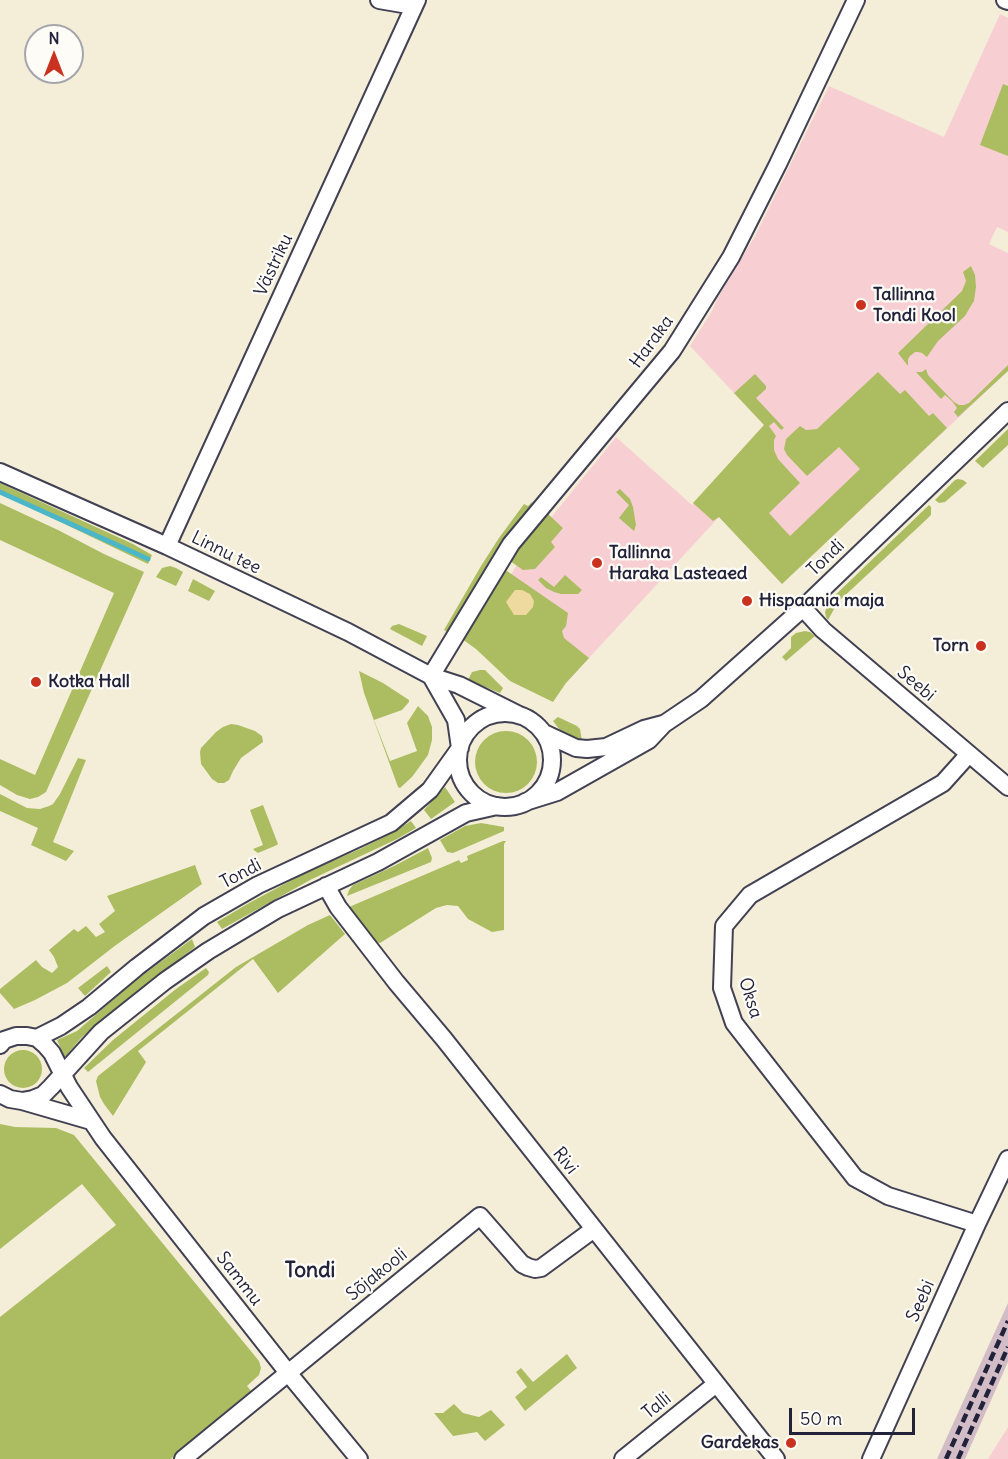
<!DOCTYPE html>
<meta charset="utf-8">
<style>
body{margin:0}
#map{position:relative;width:1008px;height:1459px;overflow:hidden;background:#f4eed9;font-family:Delius,sans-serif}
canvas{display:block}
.north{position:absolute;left:24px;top:24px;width:60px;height:60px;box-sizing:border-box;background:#fdfcf7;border:2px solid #a5a5ac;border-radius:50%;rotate:0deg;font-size:16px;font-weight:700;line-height:24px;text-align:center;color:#22223b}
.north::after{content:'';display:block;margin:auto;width:21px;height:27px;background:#c8321e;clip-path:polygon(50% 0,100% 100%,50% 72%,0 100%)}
.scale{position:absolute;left:789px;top:1408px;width:126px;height:27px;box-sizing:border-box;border:3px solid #22223b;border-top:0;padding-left:8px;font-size:18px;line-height:21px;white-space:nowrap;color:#22223b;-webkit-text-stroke:4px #fdfcf7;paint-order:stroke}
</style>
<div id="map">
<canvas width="1008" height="1459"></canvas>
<div class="north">N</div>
<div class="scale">50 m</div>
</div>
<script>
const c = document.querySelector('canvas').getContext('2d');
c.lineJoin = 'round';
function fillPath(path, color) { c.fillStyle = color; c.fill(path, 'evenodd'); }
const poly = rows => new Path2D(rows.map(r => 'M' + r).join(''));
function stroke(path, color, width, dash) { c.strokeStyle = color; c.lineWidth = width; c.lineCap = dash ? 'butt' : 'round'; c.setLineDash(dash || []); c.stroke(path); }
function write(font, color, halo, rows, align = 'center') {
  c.font = font + ' Delius,sans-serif'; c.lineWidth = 4.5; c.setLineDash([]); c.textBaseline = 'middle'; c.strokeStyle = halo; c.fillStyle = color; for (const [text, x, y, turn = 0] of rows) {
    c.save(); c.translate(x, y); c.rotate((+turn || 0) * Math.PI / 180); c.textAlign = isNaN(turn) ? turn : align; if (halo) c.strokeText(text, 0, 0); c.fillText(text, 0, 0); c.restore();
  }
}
fillPath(poly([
 [1000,14,1008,18,1008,232,997,227,989,244,1008,253,1008,371,782,584,719,517,566,683,470,639,520,560,549,520,616,437,692,505,764,425,690,346,712,311,717,299,755,236,829,86,944,137],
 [1008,1427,1008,1459,988,1459]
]), '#f7cfd3');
fillPath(poly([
 [1008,1303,1008,1362,965,1459,937,1459]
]), '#d2bdc7');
fillPath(poly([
 [1003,84,1008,86,1008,156,980,145],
 [971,266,975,275,976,287,974,301,969,309,965,316,938,341,927,357,922,353,918,352,915,352,910,356,908,359,908,366,898,353,962,291,966,281,963,272],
 [1008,365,1008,371,958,417,954,412,957,408,952,401,945,395,941,399,916,372,922,372,926,369,928,375,954,402,959,405,964,405,969,403],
 [878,372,900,394,905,390,929,416,933,413,947,428,782,584,719,517,713,521,693,503,764,425,734,393,755,374,766,386,766,389,756,398,784,428,781,430,774,422,769,426,776,436,774,440,774,450,778,459,800,483,769,513,790,536,860,469,839,447,807,476,787,455,784,449,786,439,800,426,806,430,817,429],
 [1008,429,1008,445,983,468,975,461],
 [958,479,963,480,967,483,945,502,939,503,935,500,955,480],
 [0,483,133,544,152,555,148,564,0,493],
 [620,489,630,499,633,507,636,525,634,531,619,518,629,505,616,492],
 [532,502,533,503,513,528,488,564,447,632,444,630,481,566,499,538,524,504,528,506],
 [0,503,58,530,104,554,144,572,46,792,38,797,30,799,17,795,0,785,0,759,35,775,114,593,0,540],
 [929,505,931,507,931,515,927,519,838,602,828,620,826,617,825,612,829,601],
 [547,513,563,528,551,542,555,547,535,569,523,570,510,561],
 [170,566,176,568,183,572,176,586,156,577,162,568],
 [507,571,568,613,566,626,562,631,564,638,589,658,566,683,553,702,510,681,476,649,462,639,503,572],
 [565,575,582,590,578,594,561,594,554,592,546,588,538,580,541,577,554,587],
 [193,579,215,591,209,601,188,591],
 [399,624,427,636,422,646,390,629,392,626],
 [805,631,810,632,815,636,786,661,782,657,791,648,791,637,796,633],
 [480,670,485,670,503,688,500,693,468,680,472,672],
 [359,671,383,683,409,700,409,702,402,710,374,720,390,761,417,751,407,723,418,706,428,716,432,727,432,740,428,755,412,777,400,788,398,787,364,693],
 [558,717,577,726,580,729,582,741,575,739,559,729,553,721],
 [231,724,238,725,255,731,262,736,263,742,241,758,233,771,229,780,224,783,218,783,212,779,201,764,200,752,201,748,216,732,223,727],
 '475 762a31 31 0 1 1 62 0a31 31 0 1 1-62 0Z',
 [78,758,86,760,53,842,74,851,66,861,31,845,38,828,0,811,0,794,27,808,40,809,49,806,53,804,60,794],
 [445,787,455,802,431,819,424,810],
 [263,805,278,844,277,845,258,853,255,851,253,849,263,845,250,810],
 [411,821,416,828,397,839,312,879,222,929,217,922,249,903,305,873,360,849,392,833],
 [481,823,504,827,504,831,453,853,447,852,440,840,465,826],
 [503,841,506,841,504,844,504,930,492,932,468,919,458,906,447,905,436,908,380,943,375,942,349,907,459,860,461,863,468,860,467,856],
 [428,848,432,858,431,862,347,896,349,890,353,885,394,866],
 [195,865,202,884,116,945,67,983,35,1000,14,1009,0,993,0,989,36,960,42,967,52,973,58,967,54,957,49,950,74,929,78,932,86,926,96,937,105,932,99,924,115,911,107,896],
 [330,915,345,934,278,993,253,959,138,1051,146,1062,113,1116,104,1104,100,1097,96,1081,98,1076,236,967,308,925],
 [192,939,195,947,100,1021,81,1038,66,1056,64,1056,57,1040,77,1031,136,980],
 [107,966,111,972,85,996,78,988],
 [206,968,209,972,208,975,88,1072,84,1068,113,1040,176,989],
 '4 1069a19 19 0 1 1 38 0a19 19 0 1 1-38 0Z',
 [0,1124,15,1127,56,1128,74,1135,259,1361,261,1368,259,1375,247,1386,252,1392,171,1459,0,1459,0,1317,116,1225,82,1184,0,1249],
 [567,1354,577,1368,525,1411,515,1397,527,1387,516,1372,521,1368,533,1382],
 [454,1404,463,1413,479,1417,491,1410,505,1425,485,1441,477,1432,453,1436,434,1413,443,1413]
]), '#acbd61');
fillPath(poly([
 [515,590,522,590,530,594,534,601,533,607,526,615,514,615,506,602]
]), '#eeda9e');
stroke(poly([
 [0,492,148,559]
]), '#4bb6c8', 5);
const minor = poly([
 [379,0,414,6],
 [1005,0,1008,1],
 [0,472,167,546,348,632,431,676,459,685,519,715],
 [167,546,417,0],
 [803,608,823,630,1008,787],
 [431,676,511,544,672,351,731,257,778,164,856,0],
 [431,676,456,720,460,748],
 '458 760a47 47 0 1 1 94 0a47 47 0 1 1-94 0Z',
 [544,733,576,748,587,749,606,747,644,729,663,724],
 [969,754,943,783,750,895,724,926,722,988,734,1023,855,1178,888,1196,977,1224],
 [525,802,557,792,649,740,664,724,701,699,803,608,1008,411],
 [326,886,338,907,396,982,444,1039,776,1459],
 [37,1038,61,1026,89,1007,137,967,204,916,258,885,391,823,430,790,460,748],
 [0,1045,4,1040,16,1036,27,1036,37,1038,45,1045,52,1053,69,1087,103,1138,289,1374,359,1459],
 [0,1094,10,1099,22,1101,33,1099,43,1095,51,1087,101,1032,165,981,208,951,278,909,378,862,466,813,497,806],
 [22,1101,91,1121],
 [183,1459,480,1216,522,1264,528,1267,535,1269,541,1268,594,1229],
 [623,1459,716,1384],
 [871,1459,977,1224,1008,1159]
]);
stroke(minor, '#424153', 20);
stroke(minor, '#fff', 16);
stroke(poly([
 [946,1459,1008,1321],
 [958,1459,1008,1347]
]), '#22223b', 4.5, [9, 4.5]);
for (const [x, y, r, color] of [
 [861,305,6,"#c8321e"],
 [597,563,6,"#c8321e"],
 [747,601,6,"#c8321e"],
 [981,646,6,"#c8321e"],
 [36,682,6,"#c8321e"],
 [791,1443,6,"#c8321e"]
]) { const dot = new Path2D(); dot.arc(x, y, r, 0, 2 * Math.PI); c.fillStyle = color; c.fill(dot); stroke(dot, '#fdfcf7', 2); }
write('18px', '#22223b', '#fdfcf7', [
 ["Västriku",274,265,-65],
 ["Haraka",652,342,-54],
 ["Linnu tee",226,553,26],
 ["Tondi",826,558,-44],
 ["Seebi",916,684,40],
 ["Tondi",241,874,-28],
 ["Oksa",750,998,72],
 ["Rivi",565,1161,52],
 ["Sõjakooli",377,1275,-39],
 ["Sammu",239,1279,52],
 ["Seebi",921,1301,-66],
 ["Talli",657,1406,-39]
]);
write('bold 18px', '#22223b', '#fdfcf7', [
 ["Tallinna",873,295],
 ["Tondi Kool",873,316],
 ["Tallinna",609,553],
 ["Haraka Lasteaed",609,574],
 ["Hispaania maja",759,601],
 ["Torn",969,646,"right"],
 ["Kotka Hall",48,682],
 ["Gardekas",779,1443,"right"]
], 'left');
write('bold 21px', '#22223b', '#fdfcf7', [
 ["Tondi",310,1271]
]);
</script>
